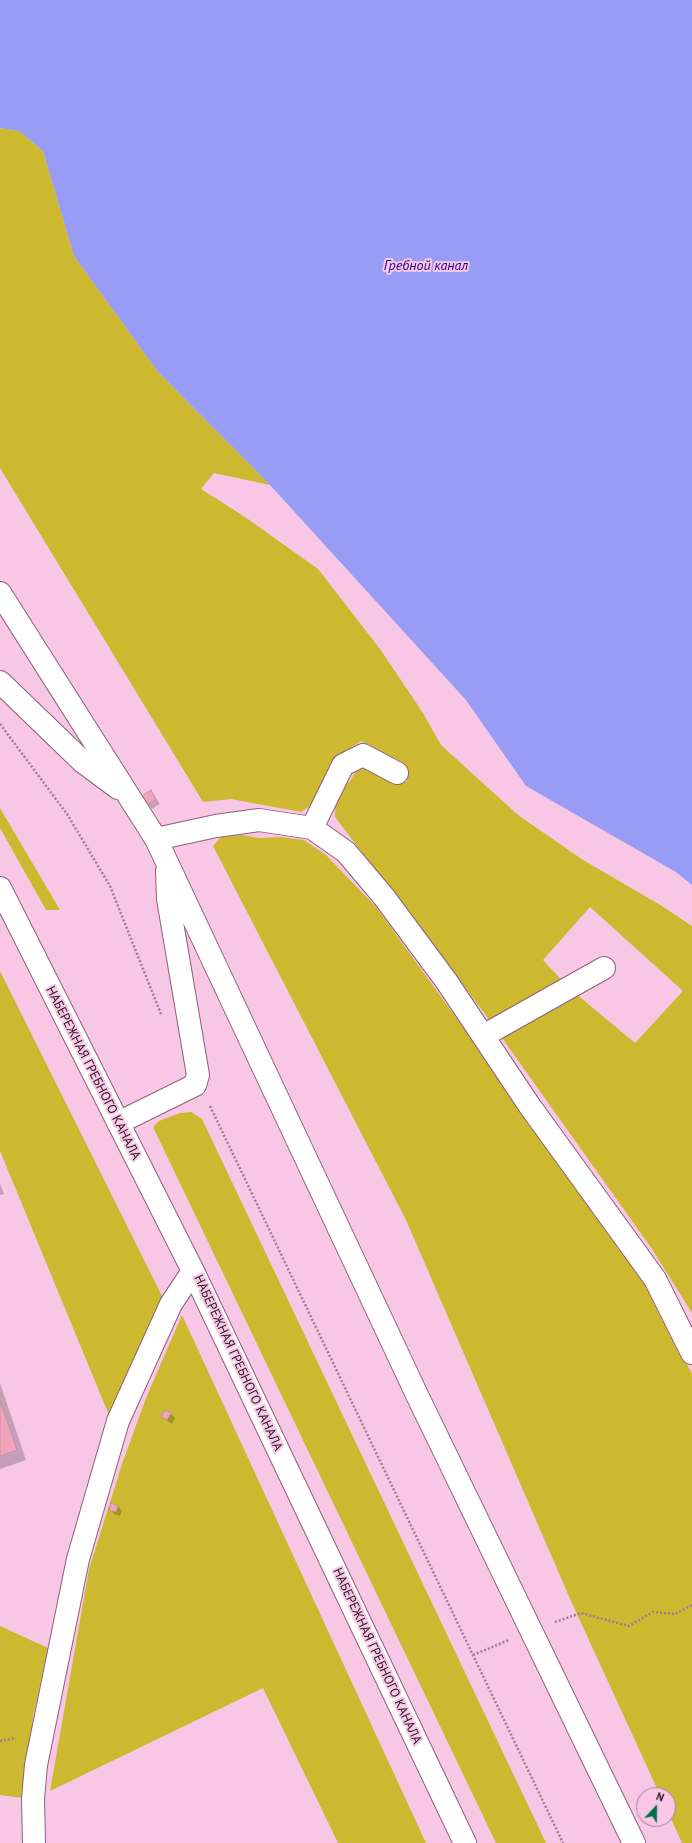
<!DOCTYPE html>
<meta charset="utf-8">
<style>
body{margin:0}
#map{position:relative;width:692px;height:1843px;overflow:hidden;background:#f7c7e5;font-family:"PT Sans",sans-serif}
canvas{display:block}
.north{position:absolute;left:636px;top:1787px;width:40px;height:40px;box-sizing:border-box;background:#f7c7e5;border:1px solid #a58198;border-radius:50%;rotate:22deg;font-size:11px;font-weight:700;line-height:16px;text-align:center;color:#2a1924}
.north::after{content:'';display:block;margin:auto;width:14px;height:18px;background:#017149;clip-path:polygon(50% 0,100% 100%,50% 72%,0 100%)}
</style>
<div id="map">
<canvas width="692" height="1843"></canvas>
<div class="north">N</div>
</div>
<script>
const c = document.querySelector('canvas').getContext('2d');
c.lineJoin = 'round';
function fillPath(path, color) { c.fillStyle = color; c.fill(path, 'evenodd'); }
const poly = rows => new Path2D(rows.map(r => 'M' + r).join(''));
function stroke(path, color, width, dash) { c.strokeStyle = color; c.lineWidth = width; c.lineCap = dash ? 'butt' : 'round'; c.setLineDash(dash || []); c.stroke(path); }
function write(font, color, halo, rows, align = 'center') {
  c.font = font + ' "PT Sans",sans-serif'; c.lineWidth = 4; c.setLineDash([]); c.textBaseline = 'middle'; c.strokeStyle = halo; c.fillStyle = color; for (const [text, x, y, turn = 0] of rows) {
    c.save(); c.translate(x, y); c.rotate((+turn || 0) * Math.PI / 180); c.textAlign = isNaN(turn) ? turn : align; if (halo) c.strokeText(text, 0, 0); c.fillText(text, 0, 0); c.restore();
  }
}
fillPath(poly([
 [0,128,19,131,43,151,74,256,158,372,270,485,214,473,201,489,245,517,318,569,380,649,423,713,441,745,518,815,583,860,662,906,692,926,692,1313,652,1249,485,1014,335,817,335,800,341,788,350,781,356,771,368,766,394,782,407,782,404,763,361,741,336,757,313,804,301,812,231,799,203,802,0,468],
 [590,907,683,991,635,1043,569,988,543,960],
 [0,808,60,910,46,910,0,828],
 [242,835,259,838,280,837,304,840,326,855,376,907,465,1030,517,1108,615,1237,643,1278,692,1374,692,1843,682,1843,668,1812,668,1795,660,1795,571,1601,406,1220,213,846,221,837],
 [0,971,165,1302,109,1415,0,1151],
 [191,1112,202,1119,546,1843,496,1843,153,1127,159,1121,180,1113],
 [182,1315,426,1843,338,1843,263,1688,50,1791,89,1569,122,1464,146,1398],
 [0,1626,48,1648,33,1717,23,1798,0,1795]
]), '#cdb930');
fillPath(poly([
 [0,0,692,0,692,885,676,872,526,786,466,700,270,485,158,372,74,256,43,151,19,131,0,128]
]), '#989cf4');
fillPath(poly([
 [151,791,160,804,152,809,148,804],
 [0,1184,4,1194,0,1195],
 [0,1383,26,1460,0,1469],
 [171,1414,175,1418,172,1424,162,1417],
 [118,1506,122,1511,120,1516,114,1514,110,1509]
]), '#0003');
const building = poly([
 [151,790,156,800,147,805,142,796,151,790],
 [0,1401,17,1450,0,1456,0,1401],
 [165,1410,171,1413,167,1420,161,1417,165,1410],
 [111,1503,118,1506,116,1512,109,1510,111,1503]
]);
fillPath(building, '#f1a4bb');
stroke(building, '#c692a1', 1);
const minor = poly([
 [0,593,156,839,417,1395,634,1843],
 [0,682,83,762,118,788],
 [312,828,343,765,363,755,397,773],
 [156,839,216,826,259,820,312,828,346,852,384,897,447,982,529,1105,655,1279,692,1353],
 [0,888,193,1271,465,1843],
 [483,1036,604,968],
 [118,1123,195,1085,198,1075,168,899,167,871],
 [34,1843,33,1799,36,1765,78,1559,118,1421,171,1304,193,1271]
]);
stroke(minor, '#8b617c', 24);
stroke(poly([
 [0,724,67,814,110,886,161,1014],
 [210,1106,563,1843],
 [555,1622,581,1613,629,1626,653,1612,675,1614,692,1605],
 [473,1655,509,1640],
 [0,1741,16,1738]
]), '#a07d93', 2.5, [2, 2]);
stroke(minor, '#fff', 22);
write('13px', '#2a1924', '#f7c7e5', [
 ["НАБЕРЕЖНАЯ ГРЕБНОГО КАНАЛА",93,1073,63],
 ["НАБЕРЕЖНАЯ ГРЕБНОГО КАНАЛА",238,1363,65],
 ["НАБЕРЕЖНАЯ ГРЕБНОГО КАНАЛА",377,1656,65]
]);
write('italic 14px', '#2c038d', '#f7c7e5', [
 ["Гребной канал",426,266]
]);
</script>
